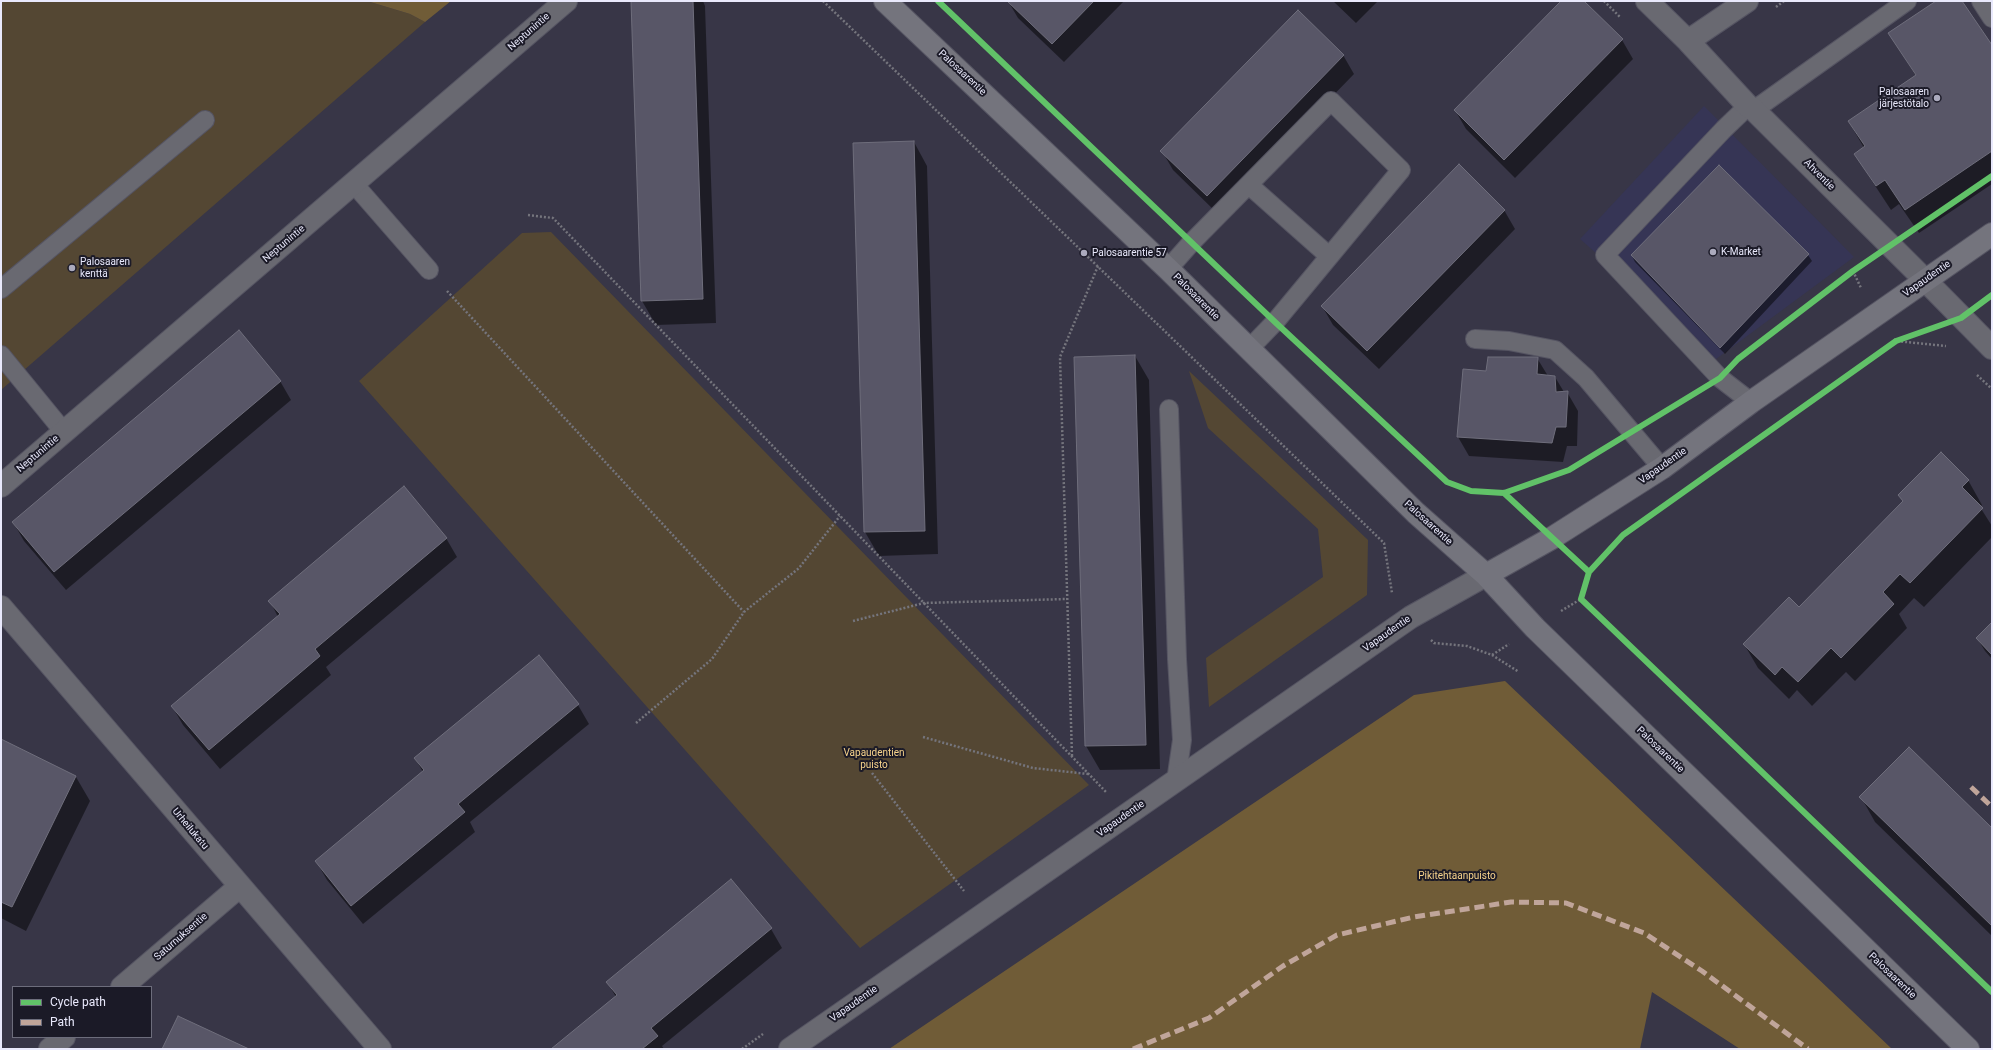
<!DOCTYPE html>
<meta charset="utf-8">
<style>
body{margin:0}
#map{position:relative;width:1993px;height:1050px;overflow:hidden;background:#383647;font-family:Roboto,sans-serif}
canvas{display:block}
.frame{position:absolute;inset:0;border:2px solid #e9e9fc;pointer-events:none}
.legend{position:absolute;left:12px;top:986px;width:140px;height:52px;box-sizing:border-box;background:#1b1a27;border:1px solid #6d6d7c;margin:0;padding:5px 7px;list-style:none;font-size:12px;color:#e9e9fc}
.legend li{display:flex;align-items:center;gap:8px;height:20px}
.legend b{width:20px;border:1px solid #6d6d7c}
</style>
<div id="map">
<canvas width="1993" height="1050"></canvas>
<div class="frame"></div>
<ul class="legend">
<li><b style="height:5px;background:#61c268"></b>Cycle path</li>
<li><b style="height:5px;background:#c0a59a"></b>Path</li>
</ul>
</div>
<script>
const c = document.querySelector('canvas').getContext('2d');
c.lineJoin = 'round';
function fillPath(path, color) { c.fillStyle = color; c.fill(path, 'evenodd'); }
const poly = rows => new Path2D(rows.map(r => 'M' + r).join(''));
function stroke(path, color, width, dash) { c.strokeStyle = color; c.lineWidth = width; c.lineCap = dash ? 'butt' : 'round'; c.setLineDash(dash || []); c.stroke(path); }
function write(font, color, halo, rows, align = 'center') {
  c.font = font + ' Roboto,sans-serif'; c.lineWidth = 4; c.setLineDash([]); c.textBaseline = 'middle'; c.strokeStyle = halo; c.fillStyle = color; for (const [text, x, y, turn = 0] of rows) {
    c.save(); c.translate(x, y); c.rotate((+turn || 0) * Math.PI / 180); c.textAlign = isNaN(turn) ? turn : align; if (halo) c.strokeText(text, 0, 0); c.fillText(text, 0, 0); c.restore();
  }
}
fillPath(poly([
 [1704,106,1854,257,1716,359,1580,239]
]), '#363555');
fillPath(poly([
 [1,1,367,1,410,14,425,22,1,390],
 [551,232,1089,785,860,948,359,381,522,233],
 [1189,371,1368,540,1367,595,1209,707,1206,658,1323,577,1318,529,1208,428]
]), '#544733');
fillPath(poly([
 [367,1,451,1,425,22,410,14],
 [1505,681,1892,1049,1740,1049,1652,992,1640,1049,889,1049,1414,695]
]), '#705c37');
fillPath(poly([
 [632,1,703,1,705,6,716,323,656,325,642,301],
 [1008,1,1124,1,1064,62,1018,18],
 [1333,1,1378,1,1356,23],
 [1563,1,1583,1,1622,40,1633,59,1515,178,1466,129,1455,110],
 [1938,1,1961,1,1992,47,1992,184,1919,233,1899,204,1891,210,1870,178,1856,154,1864,148,1849,122,1916,76,1890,34],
 [1343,55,1354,74,1218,214,1173,170,1162,151],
 [914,142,927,166,938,554,879,556,865,532,854,143],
 [1719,166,1808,255,1812,261,1725,354,1635,262,1632,256],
 [1504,210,1515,229,1379,369,1333,325,1322,306],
 [1135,356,1149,380,1160,769,1100,770,1086,746,1075,358],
 [1537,358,1548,376,1555,377,1564,392,1567,392,1578,411,1577,446,1567,446,1563,462,1469,456,1458,437,1487,372],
 [280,381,291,400,66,590,24,541,13,522],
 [1968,480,1982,505,1980,507,1992,526,1992,537,1924,607,1914,598,1899,614,1907,628,1855,681,1846,672,1812,706,1797,690,1789,699,1758,668,1744,644,1799,609,1903,502,1900,495],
 [446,538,457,557,326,667,331,675,220,769,183,725,172,706,278,617,270,601],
 [1992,624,1992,659,1985,651,1977,638],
 [539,656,578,705,589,724,470,822,475,832,363,924,327,880,316,861,423,772,415,758],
 [1,740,76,777,90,801,26,931,1,918],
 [1861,797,1992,829,1992,936,1875,822],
 [771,929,782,948,662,1046,664,1049,552,1049,616,997,607,982]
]), '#0007');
const building = poly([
 [631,1,693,1,703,299,641,301,631,1],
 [1007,1,1094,1,1052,44,1007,1],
 [1561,1,1584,1,1623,39,1504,160,1454,110,1561,1],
 [1936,1,1962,1,1992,45,1992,151,1905,210,1885,180,1876,186,1854,154,1865,146,1848,121,1916,75,1888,33,1936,1],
 [1298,10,1344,55,1207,196,1160,151,1298,10],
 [914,141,925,531,864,532,853,143,914,141],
 [1459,164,1505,210,1367,351,1321,306,1459,164],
 [1719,165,1809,254,1720,348,1631,255,1719,165],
 [239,330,281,381,54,572,12,522,239,330],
 [1135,355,1146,745,1085,746,1074,357,1135,355],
 [1488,357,1538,357,1537,374,1555,376,1556,392,1568,391,1566,427,1556,427,1552,443,1457,437,1463,369,1486,371,1488,357],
 [1941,452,1969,480,1962,487,1983,508,1910,583,1900,574,1883,592,1894,604,1841,658,1831,648,1798,682,1782,667,1775,675,1743,644,1789,597,1799,607,1903,501,1898,495,1941,452],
 [404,486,447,538,315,649,320,656,209,750,171,706,280,614,268,601,404,486],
 [1992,622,1992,655,1976,638,1992,622],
 [539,655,579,704,458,804,465,812,351,906,315,861,424,770,414,758,539,655],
 [1,739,76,776,12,907,1,902,1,739],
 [1909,747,1992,828,1992,926,1859,797,1909,747],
 [731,879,772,928,651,1028,658,1036,642,1049,551,1049,617,995,606,982,731,879],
 [178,1016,249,1049,162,1049,178,1016]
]);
fillPath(building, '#585667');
stroke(building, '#6f6e7c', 1);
const service = poly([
 [1981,1,1992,18],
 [1748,106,1724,129,1605,255,1720,378,1751,402],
 [1754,110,1907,1],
 [354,184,429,270],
 [1249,185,1329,256],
 [1168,269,1191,243,1331,101,1401,170,1275,322,1249,349],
 [1,289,205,120],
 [1475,339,1509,341,1555,350,1586,378,1662,468],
 [1,355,64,432],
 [1169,409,1177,659,1182,740,1176,781]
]);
const minor = poly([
 [1647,1,1688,41,1748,106,1754,110,1925,280,1992,348],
 [1688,41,1747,1],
 [1,486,566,1],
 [1,607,380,1049],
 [122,987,239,887],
 [50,1049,64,1037]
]);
const tertiary = poly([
 [790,1049,1411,617,1486,575]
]);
const secondary = poly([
 [885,1,1168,269,1416,513,1486,575,1535,628,1968,1049],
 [1486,575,1552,538,1662,468,1751,402,1992,234]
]);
stroke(service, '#555462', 20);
stroke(minor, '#555462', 24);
stroke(tertiary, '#555462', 24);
stroke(secondary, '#555462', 24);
stroke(poly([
 [823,1,1384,543,1392,593],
 [1604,1,1620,17],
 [1776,7,1784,1],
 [528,215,553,218,1107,793],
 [1853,271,1861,288],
 [447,291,744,612],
 [1894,339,1896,341,1946,346],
 [1977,375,1992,389],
 [1561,611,1581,599],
 [853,621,924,603,1067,599],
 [1431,640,1434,643,1467,646,1492,655,1509,644],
 [1492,655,1519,672],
 [636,723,712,659,744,612,799,568,840,516],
 [923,737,1033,768,1088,774],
 [1072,756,1060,357,1098,266],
 [872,773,964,891],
 [742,1049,763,1034]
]), '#75757d', 2.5, [2, 2]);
stroke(service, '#696971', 18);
stroke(minor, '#696971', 22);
stroke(tertiary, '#696971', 22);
stroke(secondary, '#74747d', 22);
stroke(poly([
 [1971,787,1992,807],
 [1133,1049,1209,1018,1283,966,1337,935,1414,917,1511,902,1566,903,1644,933,1702,971,1808,1049]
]), '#c0a59a', 5, [10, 5]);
stroke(poly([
 [938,1,1275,322,1447,482,1471,491,1504,493,1569,470,1720,378,1738,359,1853,271,1992,176],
 [1504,493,1589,572,1581,599,1992,992],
 [1589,572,1623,535,1896,341,1961,318,1992,295]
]), '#61c268', 6);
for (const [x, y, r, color] of [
 [1937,98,4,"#abaabd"],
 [1713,252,4,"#abaabd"],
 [1084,253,4,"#abaabd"],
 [72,268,4,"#abaabd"]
]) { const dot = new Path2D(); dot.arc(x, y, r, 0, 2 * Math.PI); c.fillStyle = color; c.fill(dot); stroke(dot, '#1b1a27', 1.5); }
write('10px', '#e9e9fc', '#1b1a27', [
 ["Neptunintie",529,32,-41],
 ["Palosaarentie",962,73,43],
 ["Ahventie",1819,175,45],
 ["Neptunintie",284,244,-40],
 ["Vapaudentie",1927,279,-35],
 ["Palosaarentie",1196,297,45],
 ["Neptunintie",38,454,-40],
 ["Vapaudentie",1663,466,-35],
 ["Palosaarentie",1428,523,42],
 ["Vapaudentie",1387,634,-35],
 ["Palosaarentie",1660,750,44],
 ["Vapaudentie",1121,819,-35],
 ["Urheilukatu",190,829,50],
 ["Saturnuksentie",181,937,-41],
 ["Palosaarentie",1892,976,44],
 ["Vapaudentie",854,1004,-35]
]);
write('10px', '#e9e9fc', '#1b1a27', [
 ["Palosaaren",1929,92,"right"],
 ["järjestötalo",1929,104,"right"],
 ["K-Market",1721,252],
 ["Palosaarentie 57",1092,253],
 ["Palosaaren",80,262],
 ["kenttä",80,274]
], 'left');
write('10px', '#f8d48c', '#1b1a27', [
 ["Vapaudentien",874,753],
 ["puisto",874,765],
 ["Pikitehtaanpuisto",1457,876]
]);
</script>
